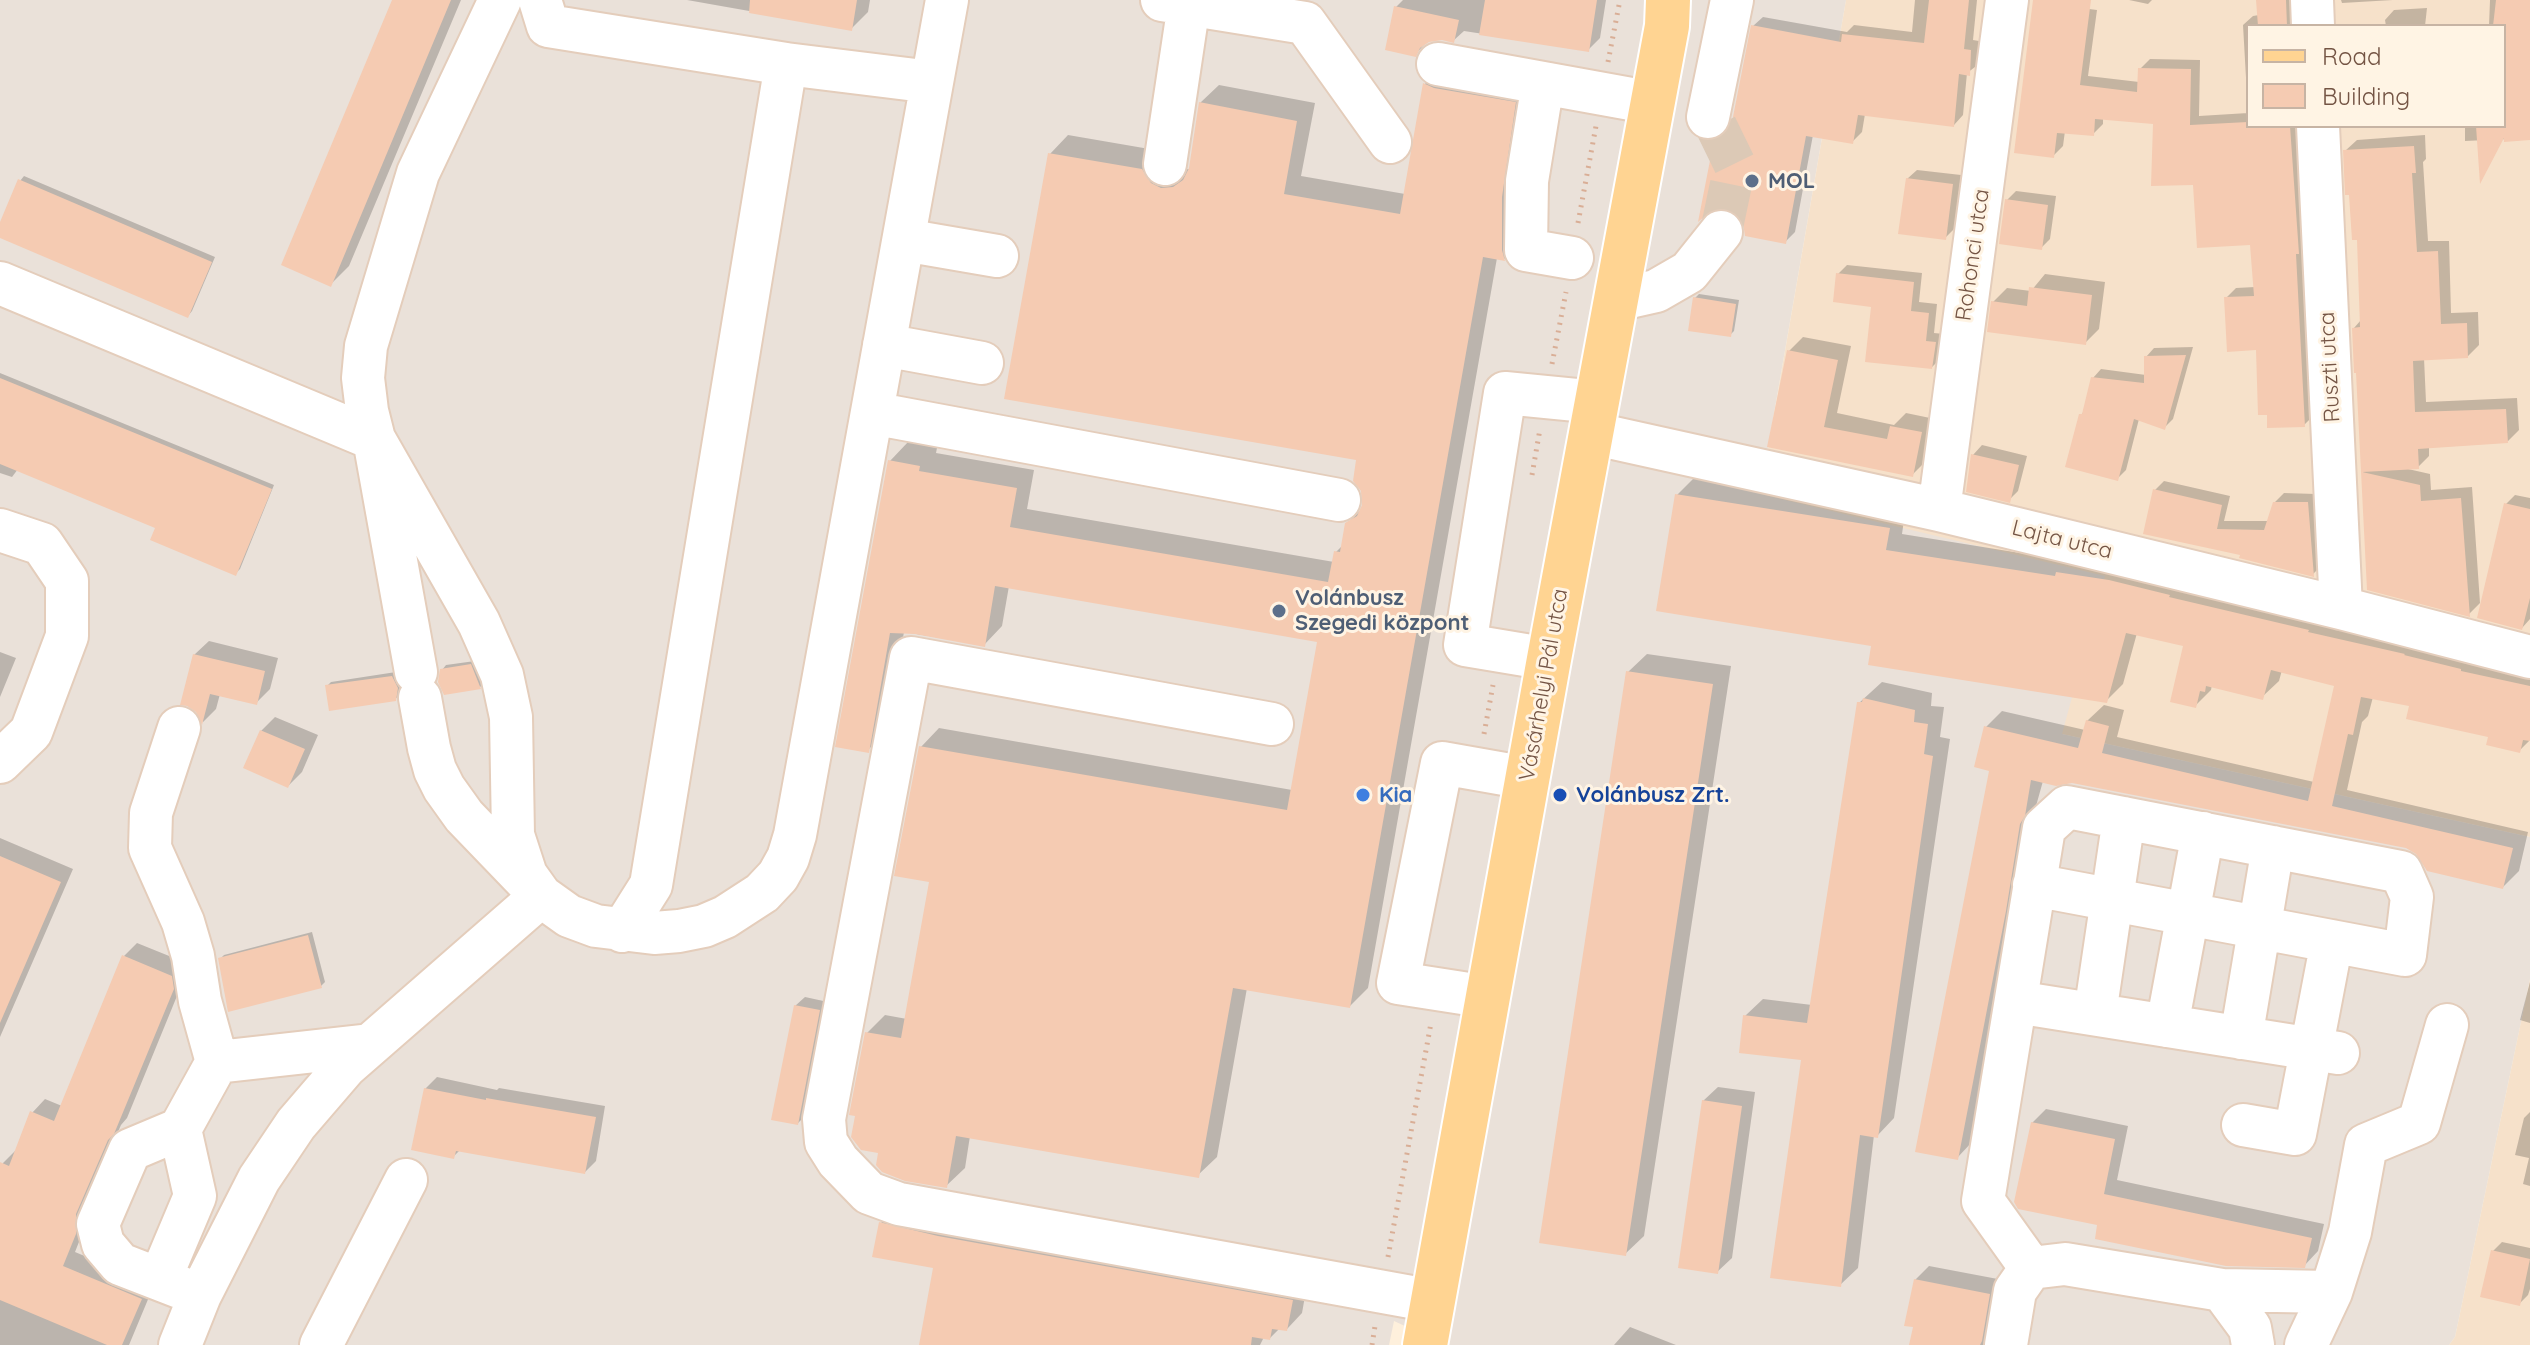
<!DOCTYPE html>
<meta charset="utf-8">
<style>
body{margin:0}
#map{position:relative;width:2530px;height:1345px;overflow:hidden;background:#fef0dc;font-family:Quicksand,sans-serif}
canvas{display:block}
.legend{position:absolute;left:2246px;top:24px;width:260px;height:104px;box-sizing:border-box;background:#fff4e4;border:2px solid #c7b4a4;margin:0;padding:10px 14px;list-style:none;font-size:24px;color:#745444}
.legend li{display:flex;align-items:center;gap:16px;height:40px}
.legend b{width:40px;border:2px solid #c7b4a4}
</style>
<div id="map">
<canvas width="2530" height="1345"></canvas>
<ul class="legend">
<li><b style="height:10px;background:#ffd492"></b>Road</li>
<li><b style="height:22px;background:#f5cbb2"></b>Building</li>
</ul>
</div>
<script>
const c = document.querySelector('canvas').getContext('2d');
c.lineJoin = 'round';
function fillPath(path, color) { c.fillStyle = color; c.fill(path, 'evenodd'); }
const poly = rows => new Path2D(rows.map(r => 'M' + r).join(''));
function stroke(path, color, width, dash) { c.strokeStyle = color; c.lineWidth = width; c.lineCap = dash ? 'butt' : 'round'; c.setLineDash(dash || []); c.stroke(path); }
function write(font, color, halo, rows, align = 'center') {
  c.font = font + ' Quicksand,sans-serif'; c.lineWidth = 6; c.setLineDash([]); c.textBaseline = 'middle'; c.strokeStyle = halo; c.fillStyle = color; for (const [text, x, y, turn = 0] of rows) {
    c.save(); c.translate(x, y); c.rotate((+turn || 0) * Math.PI / 180); c.textAlign = isNaN(turn) ? turn : align; if (halo) c.strokeText(text, 0, 0); c.fillText(text, 0, 0); c.restore();
  }
}
fillPath(poly([
 [1846,0,2530,0,2530,837,2062,734,1760,495],
 [2248,26,2504,26,2504,126,2248,126],
 [2530,979,2530,1345,2449,1345,2455,1337]
]), '#f6e1ca');
fillPath(poly([
 [0,0,1846,0,1760,494,2105,576,2062,734,2530,837,2530,979,2455,1337,2449,1345,1446,1345,1394,1321,1389,1345,0,1345]
]), '#eae1d9');
fillPath(poly([
 [394,0,461,0,349,266,331,284],
 [687,0,870,0,868,12,851,29],
 [1403,0,1606,0,1600,38,1588,50,1464,31,1454,40,1442,38,1428,40,1415,55,1396,7],
 [1915,0,1977,0,1973,40,1979,41,1979,64,1967,73,1963,115,1954,125,1865,114,1862,132,1852,142,1813,135,1795,232,1785,242,1745,222,1715,141,1733,122,1753,26,1763,17,1847,32,1854,25,1912,32],
 [2129,0,2152,0,2148,4],
 [2258,0,2295,0,2296,26,2248,26,2248,126,2301,126,2314,415,2304,425,2226,298,2236,288,2255,287,2251,243,2195,182,2155,123,2103,118,2103,124,2093,134,2065,131,2063,146,2053,156,2043,3,2097,10,2088,76,2139,82,2140,69,2150,59,2200,60,2199,116,2248,113,2243,25,2253,16,2259,15],
 [2341,0,2393,0,2342,3],
 [2490,0,2530,0,2530,138,2465,141,2465,126,2504,126,2504,26,2489,26],
 [2427,8,2425,26,2386,26,2385,20,2394,10],
 [1443,65,1533,84,1522,241,1504,259,1497,258,1368,988,1350,1006,1247,988,1217,1157,1198,1175,970,1136,965,1168,946,1186,880,1152,867,1033,885,1015,907,1019,931,880,921,747,939,728,1292,790,1319,640,1009,586,1002,626,984,645,904,632,886,732,868,750,890,461,908,442,937,448,936,453,1034,470,1027,509,1334,562,1336,552,1344,544,1347,524,1363,508,1359,459,1050,154,1068,135,1161,151,1180,170,1190,169,1200,103,1219,85,1315,103,1301,176,1405,194,1425,84],
 [2425,135,2426,159,2423,162,2428,241,2449,241,2451,313,2478,312,2479,345,2467,357,2424,358,2426,402,2517,398,2519,430,2508,441,2429,446,2429,456,2418,467,2408,469,2430,474,2431,490,2472,487,2480,603,2469,614,2369,588,2358,370,2354,328,2361,320,2359,238,2345,151,2357,140],
 [1917,170,1961,175,1954,229,1945,238,1907,179],
 [24,176,215,257,192,311,188,316,0,236,0,227,20,181],
 [2016,191,2056,196,2050,239,2041,248,2007,200],
 [1847,265,1922,273,1919,302,1937,304,1934,333,1944,334,1941,358,1932,367,1874,305,1838,274],
 [2045,274,2105,282,2099,329,2085,343,1993,302,2007,288,2031,291],
 [1699,294,1739,300,1734,331,1730,335,1694,299],
 [1803,337,1851,346,1837,413,1894,425,1906,413,1935,419,1926,461,1912,475,1770,446,1789,351],
 [2193,347,2173,419,2165,427,2139,419,2126,470,2118,478,2081,415,2085,410,2093,378,2101,369,2146,375,2146,357,2154,348],
 [0,373,274,485,240,569,236,573,157,526,18,469,12,477,0,473],
 [1982,445,2027,456,2018,491,2009,500,1973,455],
 [1694,478,1905,513,1902,534,2070,561,2530,668,2530,740,2520,750,2490,736,2411,705,2373,697,2368,716,2362,722,2347,790,2528,832,2519,871,2503,887,2406,847,2072,781,2043,781,2036,806,2022,893,1973,1141,1957,1158,1992,770,1986,727,2002,711,2085,730,2087,721,2104,705,2124,710,2117,737,2314,782,2336,684,2282,670,2279,681,2262,697,2212,685,2211,690,2195,706,2185,645,2137,633,2123,684,2107,700,1873,644,1677,495],
 [2164,481,2230,496,2224,521,2268,521,2274,503,2284,493,2316,494,2322,565,2313,574,2243,554,2155,490],
 [2515,495,2530,498,2530,619,2522,628,2506,504],
 [209,641,278,658,270,689,256,703,220,694,216,709,203,722,198,710,194,655],
 [0,652,16,658,0,697],
 [1647,654,1731,666,1644,1236,1625,1254,1628,672],
 [475,661,483,684,480,687,442,670,446,665],
 [396,672,402,683,400,695,395,699,327,686,331,682],
 [1882,682,1932,693,1931,706,1944,707,1940,737,1950,739,1894,1118,1877,1136,1874,1135,1858,1268,1840,1285,1803,1058,1745,1016,1763,999,1812,1005,1859,703],
 [275,717,318,735,302,772,288,786,261,731],
 [0,838,73,869,0,1037],
 [312,932,325,982,321,986,220,959,224,955],
 [137,943,184,962,186,974,127,1118,121,1125,88,1200,88,1219,75,1252,154,1285,129,1345,0,1345,0,1171,3,1163,16,1150,32,1113,45,1099,62,1106,124,956],
 [2530,982,2530,1023,2520,1020],
 [805,997,828,1002,807,1114,798,1123,795,1006],
 [437,1077,497,1090,499,1088,605,1106,596,1161,585,1172,460,1150,453,1157,425,1089],
 [1718,1087,1755,1092,1732,1258,1717,1272,1703,1101],
 [2046,1109,2128,1126,2117,1180,2324,1224,2318,1251,2304,1266,2100,1224,2032,1123],
 [2530,1112,2530,1186,2523,1184,2529,1158,2515,1155,2524,1118],
 [896,1208,1307,1285,1302,1313,1287,1329,1280,1328,1270,1338,1264,1337,1260,1345,921,1345,935,1266,881,1223],
 [2502,1242,2530,1248,2530,1289,2528,1295,2519,1304,2493,1251],
 [1929,1266,2003,1280,1990,1345,1911,1345,1915,1325,1915,1280],
 [1630,1327,1676,1345,1614,1345]
]), '#0003');
fillPath(poly([
 [392,0,451,0,331,287,281,265],
 [750,0,857,0,852,31,749,13],
 [1485,0,1597,0,1589,52,1479,35],
 [1929,0,1969,0,1964,49,1971,50,1970,76,1959,74,1954,127,1858,115,1853,144,1806,136,1786,244,1745,236,1743,223,1737,214,1725,208,1712,210,1698,222,1714,140,1725,133,1732,122,1751,25,1841,42,1842,34,1924,43],
 [2033,0,2091,0,2080,85,2137,92,2138,68,2191,69,2190,125,2248,122,2248,126,2290,126,2299,254,2296,254,2305,427,2267,428,2267,415,2258,415,2256,350,2227,352,2224,297,2254,296,2250,245,2197,248,2193,185,2151,186,2153,124,2095,119,2094,136,2057,133,2054,158,2014,153],
 [2256,0,2286,0,2287,26,2258,26],
 [2496,0,2530,0,2530,140,2504,142,2504,138,2480,184,2476,126,2504,126,2504,26,2493,26],
 [1394,6,1459,20,1454,43,1442,40,1429,42,1420,48,1416,57,1385,50],
 [1423,83,1434,88,1516,102,1502,197,1502,250,1505,261,1483,257,1350,1008,1233,988,1199,1178,956,1136,947,1188,905,1181,882,1172,876,1165,878,1153,861,1150,851,1137,855,1116,849,1115,865,1032,901,1038,929,882,894,876,919,746,1287,810,1317,642,995,586,985,647,915,634,890,633,869,753,835,747,888,460,920,466,919,471,1017,488,1010,527,1328,582,1334,551,1340,552,1345,523,1357,516,1362,505,1361,491,1353,481,1356,460,1004,399,1048,153,1142,169,1151,183,1161,188,1173,187,1183,180,1189,168,1199,102,1297,121,1284,194,1400,214],
 [2414,146,2416,173,2412,173,2417,252,2438,251,2441,324,2467,323,2468,358,2413,361,2415,412,2506,409,2508,443,2418,449,2419,469,2362,472,2420,485,2421,501,2461,498,2470,617,2367,590,2356,373,2354,373,2352,328,2360,327,2357,240,2352,240,2349,195,2345,195,2343,150],
 [1906,178,1953,184,1946,240,1898,234],
 [18,179,212,262,188,318,0,238,0,222],
 [2005,199,2048,205,2042,250,1999,244],
 [1836,273,1914,282,1911,311,1929,313,1926,341,1936,342,1932,369,1865,362,1871,307,1833,302],
 [2029,287,2092,295,2086,345,1987,332,1991,301,2027,306],
 [1693,297,1736,304,1731,337,1688,331],
 [1787,350,1838,360,1824,427,1887,439,1890,426,1922,432,1913,477,1767,447],
 [2186,355,2165,430,2134,419,2118,481,2065,467,2079,414,2082,414,2091,377,2144,383,2144,356],
 [0,378,272,489,236,576,150,540,155,528,0,464],
 [1971,454,2019,465,2010,503,1966,492],
 [2153,489,2222,505,2217,529,2264,530,2273,502,2308,502,2314,577,2239,558,2240,555,2143,534],
 [1675,494,1890,528,1886,550,2055,576,2056,572,2109,580,2170,595,2169,597,2309,630,2308,632,2405,654,2404,655,2461,669,2461,671,2530,686,2530,741,2523,740,2520,753,2486,745,2488,737,2406,719,2409,706,2361,697,2353,735,2348,734,2332,806,2513,848,2503,889,2427,871,2416,854,2406,848,2072,783,2056,786,2031,780,2025,816,2020,824,2006,911,1958,1160,1915,1152,1989,771,1974,767,1984,726,2078,748,2086,720,2109,726,2102,753,2308,801,2334,686,2271,670,2263,700,2206,686,2205,692,2200,691,2196,708,2170,702,2183,646,2126,633,2107,703,1868,665,1871,646,1656,611],
 [2504,503,2530,509,2530,598,2522,630,2477,618],
 [193,654,265,671,257,705,210,694,202,725,196,712,187,706,180,705],
 [471,664,481,689,444,695,438,682,440,669],
 [1626,671,1713,684,1626,1256,1539,1243],
 [392,676,398,688,396,701,329,711,325,685],
 [1863,698,1915,710,1914,722,1928,724,1924,754,1933,756,1878,1138,1860,1135,1841,1287,1770,1278,1801,1060,1739,1053,1743,1015,1807,1023,1857,702,1862,702],
 [260,730,305,749,288,788,243,768],
 [0,856,61,882,0,1023],
 [308,935,322,988,228,1012,218,958],
 [122,955,172,976,174,989,114,1134,108,1140,76,1214,76,1234,63,1266,142,1299,122,1345,107,1345,0,1300,0,1162,9,1166,30,1111,54,1121],
 [794,1005,820,1010,798,1125,771,1120],
 [424,1088,486,1100,486,1098,596,1117,585,1174,456,1151,454,1159,411,1150],
 [1702,1100,1742,1106,1718,1274,1678,1268],
 [2031,1122,2115,1139,2104,1194,2312,1238,2305,1268,2226,1266,2095,1239,2097,1225,2018,1209,2014,1202],
 [879,1222,938,1236,1293,1300,1287,1331,1272,1329,1270,1340,1252,1337,1251,1345,919,1345,933,1268,872,1257],
 [2491,1250,2530,1259,2520,1306,2480,1297],
 [1914,1279,1990,1294,1982,1341,1980,1345,1909,1345,1913,1327,1904,1326]
]), '#f5cbb2');
stroke(poly([
 [1716,126,1735,165,1721,232]
]), '#dcc9b6', 42, [42, 21]);
const minor = poly([
 [500,0,418,173,366,346,363,378,367,411,374,439,479,623,502,675,511,717,513,835,526,875,541,896,569,916,596,926,654,933,679,931,704,926,725,917,762,893,778,876,788,858,795,835,947,0],
 [540,0,548,26,786,64,932,82],
 [1162,0,1305,23,1390,142],
 [2312,0,2313,26],
 [1438,64,1653,103],
 [1543,83,1527,181,1526,250,1572,258],
 [1708,117,1732,0],
 [2318,126,2341,608],
 [1165,164,1189,4,1192,0],
 [904,240,997,256],
 [0,283,374,439,416,672],
 [1616,300,1656,291,1689,272,1721,232],
 [884,345,982,363],
 [872,413,1339,500],
 [1591,433,1939,510,2341,608,2530,657],
 [1939,510,2007,0],
 [0,530,42,544,67,581,67,636,31,732,0,762],
 [1549,659,1465,645,1505,393,1597,402],
 [1272,724,911,658,824,1119,826,1142,838,1161,869,1193,899,1204,1433,1301],
 [179,728,151,813,150,848,183,922,193,956,200,1001,217,1062],
 [622,931,651,885,786,64],
 [1488,997,1398,983,1442,763,1527,778],
 [2016,1002,2338,1053],
 [2095,1014,2124,818],
 [2167,1026,2203,833],
 [2241,1038,2273,847],
 [2243,1125,2295,1134,2332,941],
 [2031,1268,1983,1201,2044,828,2067,807,2401,872,2412,897,2405,955,2034,885],
 [160,1279,195,1196,180,1129],
 [2222,1290,2331,1292],
 [200,1295,120,1264,103,1244,98,1224,130,1150,180,1129,217,1062,370,1045],
 [180,1345,200,1295,259,1179,296,1124,345,1067,541,896,464,816,444,788,435,770,429,748,420,698],
 [321,1345,406,1180],
 [2006,1345,2015,1291,2031,1268,2065,1264,2222,1290,2250,1328,2253,1345],
 [2306,1345,2331,1292,2350,1232,2366,1145,2419,1123,2447,1025]
]);
const major = poly([
 [1425,1345,1549,659,1667,26,1668,0]
]);
stroke(minor, '#e4cdbb', 46);
stroke(major, '#fff', 48);
stroke(poly([
 [1608,62,1620,0],
 [1578,223,1596,126],
 [1552,364,1566,292],
 [1532,475,1540,429],
 [1484,734,1493,685],
 [1388,1257,1431,1023],
 [1372,1345,1375,1326]
]), '#d9ae96', 5, [2, 6]);
stroke(minor, '#fff', 42);
stroke(major, '#ffd492', 44);
for (const [x, y, r, color] of [
 [1752,181,8,"#5c6f8a"],
 [1279,611,8,"#5c6f8a"],
 [1363,795,8,"#3f7fe0"],
 [1560,795,8,"#1a4fb4"]
]) { const dot = new Path2D(); dot.arc(x, y, r, 0, 2 * Math.PI); c.fillStyle = color; c.fill(dot); stroke(dot, '#fff4e4', 3); }
write('bold 22px', '#4e5e75', '#fff4e4', [
 ["MOL",1768,181],
 ["Volánbusz",1295,598],
 ["Szegedi központ",1295,623]
], 'left');
write('22px', '#745444', '#fff4e4', [
 ["Rohonci utca",1973,255,-82],
 ["Ruszti utca",2330,367,-93],
 ["Lajta utca",2062,540,14],
 ["Vásárhelyi Pál utca",1544,685,-80]
]);
write('bold 22px', '#366cbe', '#fff4e4', [
 ["Kia",1379,795]
], 'left');
write('bold 22px', '#164399', '#fff4e4', [
 ["Volánbusz Zrt.",1576,795]
], 'left');
</script>
